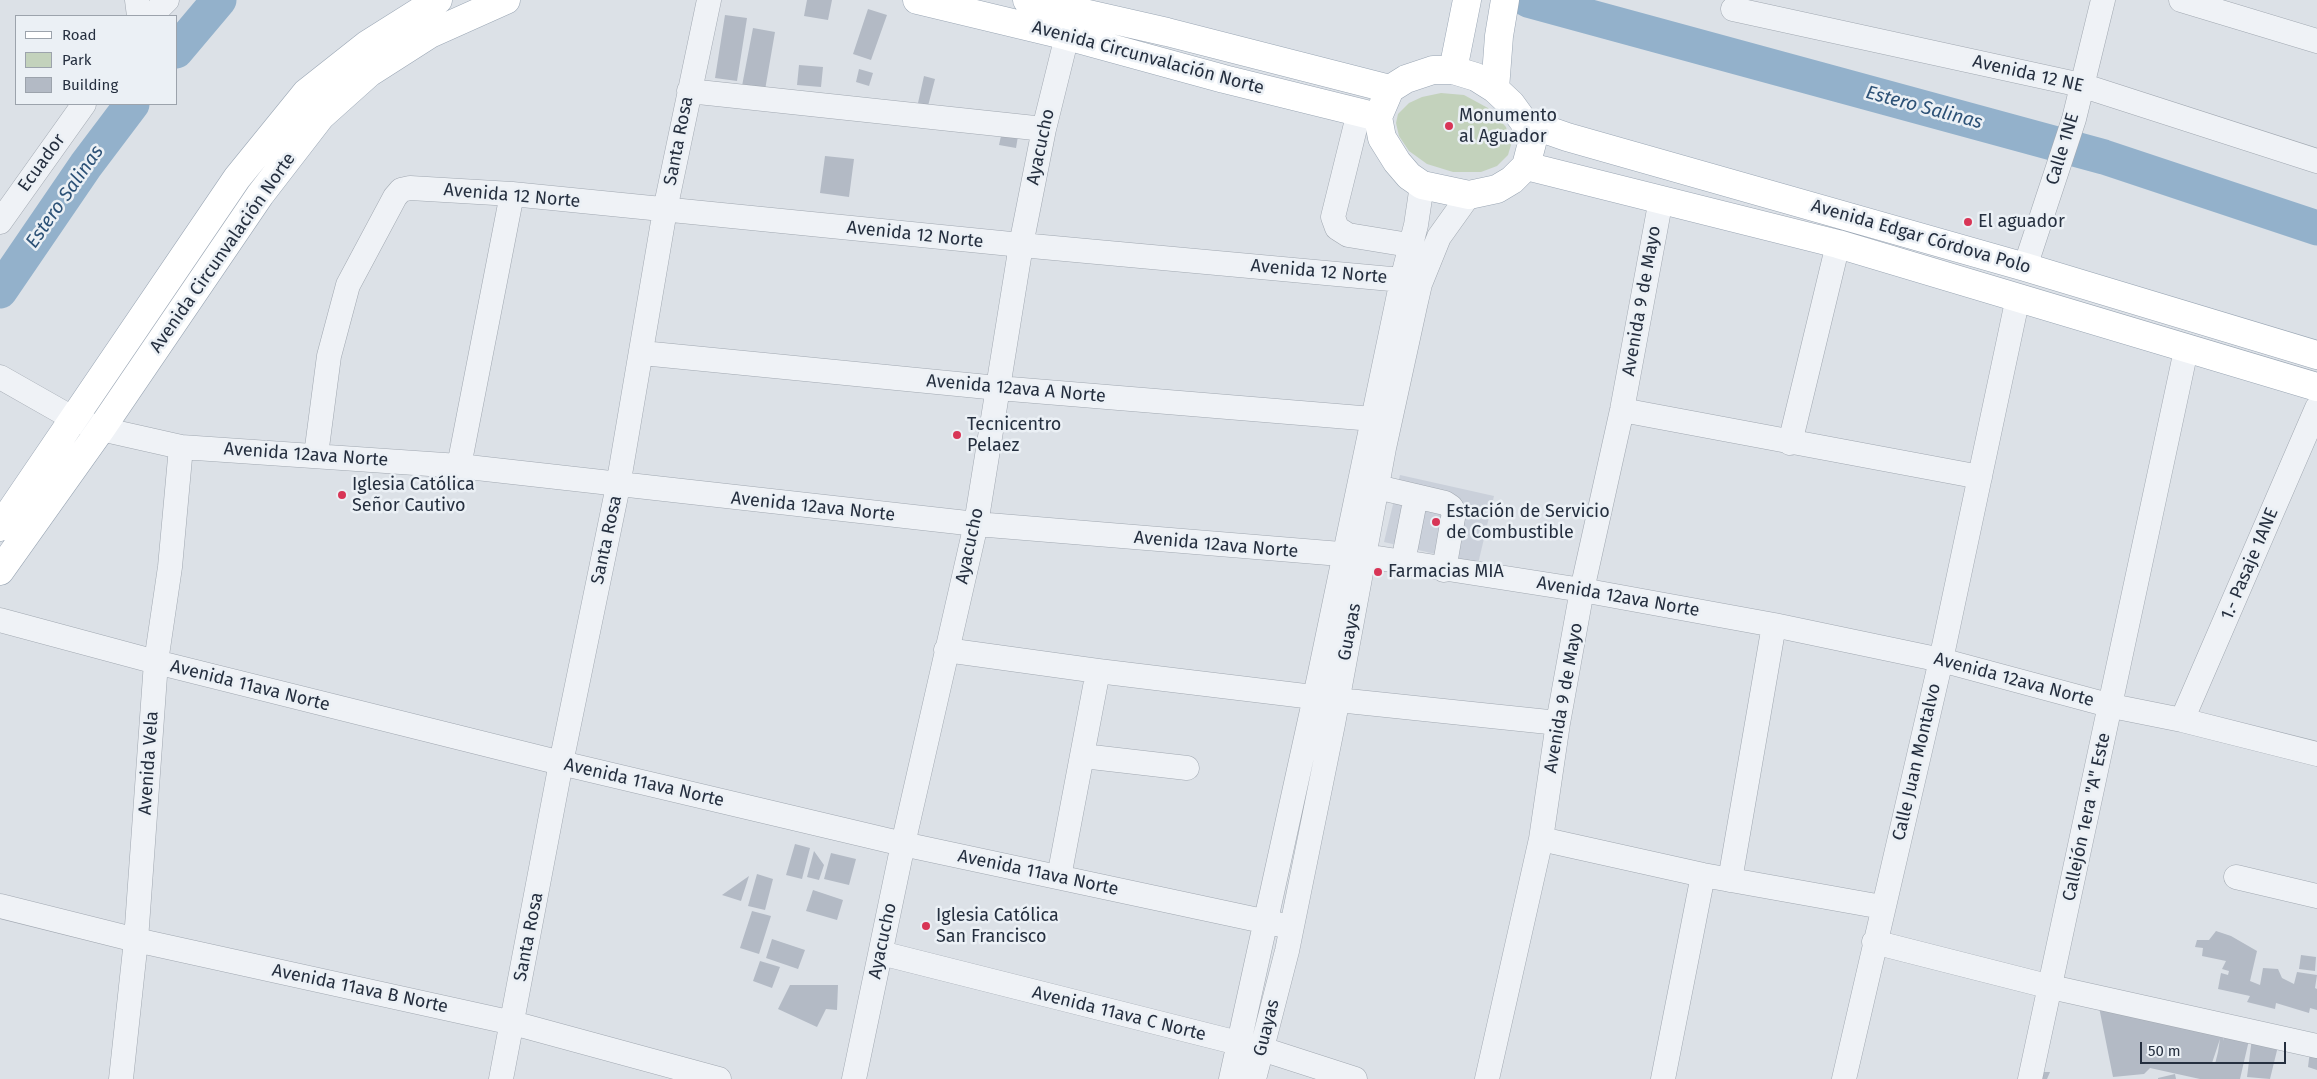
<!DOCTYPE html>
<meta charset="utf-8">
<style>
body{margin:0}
#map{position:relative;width:2317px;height:1079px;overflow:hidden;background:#dce1e7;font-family:"Fira Sans",sans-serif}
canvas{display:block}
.legend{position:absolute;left:15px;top:15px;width:162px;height:90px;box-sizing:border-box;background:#ebf0f5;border:1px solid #9ca3ac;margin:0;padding:6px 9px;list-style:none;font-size:15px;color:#252f3f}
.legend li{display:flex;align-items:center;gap:10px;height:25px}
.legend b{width:25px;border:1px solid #9ca3ac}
.scale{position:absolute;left:2140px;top:1042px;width:146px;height:22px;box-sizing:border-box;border:2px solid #252f3f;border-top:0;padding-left:6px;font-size:15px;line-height:18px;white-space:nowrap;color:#252f3f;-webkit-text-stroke:4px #ebf0f5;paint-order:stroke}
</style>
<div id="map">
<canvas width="2317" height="1079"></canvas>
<ul class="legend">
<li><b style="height:6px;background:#fff"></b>Road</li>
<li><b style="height:14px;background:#c3d2bc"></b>Park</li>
<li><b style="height:14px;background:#b3bac5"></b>Building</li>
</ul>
<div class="scale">50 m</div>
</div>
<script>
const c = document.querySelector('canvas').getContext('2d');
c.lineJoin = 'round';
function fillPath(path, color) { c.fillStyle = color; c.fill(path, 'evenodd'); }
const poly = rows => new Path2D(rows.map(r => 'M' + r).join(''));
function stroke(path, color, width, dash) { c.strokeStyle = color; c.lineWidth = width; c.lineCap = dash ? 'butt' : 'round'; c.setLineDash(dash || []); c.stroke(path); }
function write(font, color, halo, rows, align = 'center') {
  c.font = font + ' "Fira Sans",sans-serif'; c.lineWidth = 5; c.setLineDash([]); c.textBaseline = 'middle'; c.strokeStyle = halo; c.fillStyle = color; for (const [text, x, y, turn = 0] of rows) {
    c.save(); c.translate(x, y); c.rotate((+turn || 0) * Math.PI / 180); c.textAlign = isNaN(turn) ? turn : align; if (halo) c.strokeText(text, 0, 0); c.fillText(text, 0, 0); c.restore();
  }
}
fillPath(poly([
 [1400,475,1494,496,1478,564,1384,542]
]), '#cad0da');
fillPath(poly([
 [1441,93,1464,95,1488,108,1506,127,1511,145,1508,155,1497,166,1481,172,1453,172,1427,164,1409,151,1399,136,1396,123,1398,114,1409,103,1422,97]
]), '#c3d2bc');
stroke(poly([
 [1528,0,2104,157,2317,228],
 [176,51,219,0],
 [0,291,86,165,132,104]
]), '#93b1cb', 35);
fillPath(poly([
 [807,0,832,0,828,20,804,16],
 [868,9,887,15,871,60,853,54],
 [725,15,747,18,737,81,715,78],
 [753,28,775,32,765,90,742,86],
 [799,65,823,67,821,87,797,85],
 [859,69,873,73,869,86,856,82],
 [924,76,935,79,928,106,918,103],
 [1003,127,1019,130,1016,148,999,145],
 [825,156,854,159,849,197,820,193],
 [795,844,810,848,802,879,786,875],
 [814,851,824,865,819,880,807,877],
 [831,853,856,859,849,885,824,879],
 [757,874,773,879,765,910,748,906],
 [749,876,741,901,722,895],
 [813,890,843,900,837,920,806,911],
 [752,911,771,916,759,954,740,948],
 [2216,931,2231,936,2257,951,2250,981,2260,985,2263,968,2278,969,2282,978,2294,984,2297,972,2317,975,2315,988,2317,989,2317,1010,2310,1008,2309,1013,2276,1003,2275,1009,2247,1002,2250,996,2218,989,2221,973,2228,975,2229,971,2222,969,2226,961,2202,956,2203,948,2195,947,2197,940,2209,940],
 [772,939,805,950,798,969,766,958],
 [2301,955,2316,957,2315,971,2299,969],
 [760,961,780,967,772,988,753,981],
 [790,985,838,985,837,1010,826,1009,817,1027,778,1009],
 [2098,1002,2223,1028,2223,1041,2224,1034,2249,1040,2240,1079,2200,1079,2150,1068,2144,1074,2113,1077],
 [2220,1039,2218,1052,2215,1064,2212,1063],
 [2252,1038,2280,1038,2270,1079,2247,1077],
 [2310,1051,2317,1052,2317,1070,2308,1067],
 [2044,1072,2050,1072,2047,1079,2042,1079],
 [2175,1074,2176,1079,2158,1079,2158,1078]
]), '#b3bac5');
const minor = poly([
 [137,0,139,16],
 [2181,0,2317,41],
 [1733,9,2081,85,2317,161],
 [151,16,167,0],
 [689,91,1044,129],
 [1359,112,1333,217,1337,228,1348,235,1409,245],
 [0,222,84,104],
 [2025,267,2074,119,2103,0],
 [642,353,998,388,1373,419,1386,423],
 [0,377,74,419,101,429,181,447,459,466,976,524,1365,556,1582,590,1774,625,1941,660,2112,706,2182,720,2317,754],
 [1622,410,1980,477],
 [1790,443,1838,244],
 [316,455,329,356,348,285,395,197,401,190,410,188,512,194,1021,245,1402,280,1420,284],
 [459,466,512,194],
 [1377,487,1445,503,1451,507,1454,512,1444,570],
 [1403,562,1416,496],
 [0,620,156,662,561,763,903,844,1291,927],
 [946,650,1098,671,1338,700,1558,723],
 [2182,720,2317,408],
 [1083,756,1187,768],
 [1541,839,1703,875,1882,907],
 [1059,877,1098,671],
 [2236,877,2317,896],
 [1730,880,1774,625],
 [0,906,136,940,513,1023,719,1079],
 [1874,942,2051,987,2317,1046],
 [881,953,1262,1049,1355,1079],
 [121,1079,136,940,156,662,170,567,181,447],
 [501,1079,561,763,618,486,665,210,709,0],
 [854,1079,903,844,976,524,1021,245,1044,129,1067,36,1073,20],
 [1231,1079,1315,697,1402,280,1416,225,1422,185],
 [1254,1079,1287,951,1333,724,1384,448,1415,306,1420,284,1439,237,1469,195],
 [1487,1079,1541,839,1558,723,1582,590,1622,410,1661,199],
 [1663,1079,1703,875],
 [1844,1079,1941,660,2018,297],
 [2030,1079,2186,350]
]);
const major = poly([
 [917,0,1067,36,1224,79,1378,117],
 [1027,0,1167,32,1390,89],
 [1433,70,1453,70,1476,77,1495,89,1511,104,1524,122,1532,143,1526,166,1512,180,1497,189,1469,195,1422,185,1409,176,1397,162,1382,138,1378,117,1390,89,1406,79,1433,70],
 [1453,70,1467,0],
 [1495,89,1499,36,1505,0],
 [1524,122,1567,137,2025,267,2317,355],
 [1526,166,1838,244,2317,387],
 [0,527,237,178,306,93,368,44,438,0],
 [0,571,101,429,260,195,321,116,369,73,430,34,506,0]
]);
stroke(minor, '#a1a8b1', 25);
stroke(major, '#9aa6b4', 29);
stroke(minor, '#eff2f6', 24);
stroke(major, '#fff', 28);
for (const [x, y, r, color] of [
 [1449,126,5,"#d83556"],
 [1968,222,5,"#d83556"],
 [957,435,5,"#d83556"],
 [342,495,5,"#d83556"],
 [1436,522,5,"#d83556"],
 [1378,572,5,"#d83556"],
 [926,926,5,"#d83556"]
]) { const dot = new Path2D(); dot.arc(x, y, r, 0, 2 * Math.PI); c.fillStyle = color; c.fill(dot); stroke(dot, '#ebf0f5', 2); }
write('18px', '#252f3f', '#ebf0f5', [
 ["Avenida Circunvalación Norte",1148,58,15],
 ["Avenida 12 NE",2028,74,13],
 ["Santa Rosa",679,141,-79],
 ["Ayacucho",1041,147,-78],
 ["Calle 1NE",2063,149,-73],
 ["Ecuador",42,163,-54],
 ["Avenida 12 Norte",512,196,5],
 ["Avenida 12 Norte",915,235,6],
 ["Avenida Edgar Córdova Polo",1921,237,16],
 ["Avenida Circunvalación Norte",223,253,-55],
 ["Avenida 12 Norte",1319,272,5],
 ["Avenida 9 de Mayo",1642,301,-80],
 ["Avenida 12ava A Norte",1016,389,5],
 ["Avenida 12ava Norte",306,455,4],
 ["Avenida 12ava Norte",813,507,6],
 ["Santa Rosa",607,540,-78],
 ["Avenida 12ava Norte",1216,545,5],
 ["Ayacucho",970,546,-78],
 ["1.- Pasaje 1ANE",2250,564,-67],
 ["Avenida 12ava Norte",1618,597,10],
 ["Guayas",1350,632,-79],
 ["Avenida 12ava Norte",2014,680,15],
 ["Avenida 11ava Norte",250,686,14],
 ["Avenida 9 de Mayo",1564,698,-80],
 ["Calle Juan Montalvo",1917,762,-77],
 ["Avenida Vela",149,763,-86],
 ["Avenida 11ava Norte",644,783,13],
 ["Callejón 1era \"A\" Este",2087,817,-78],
 ["Avenida 11ava Norte",1038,873,12],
 ["Santa Rosa",529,937,-79],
 ["Ayacucho",883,941,-78],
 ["Avenida 11ava B Norte",360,989,12],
 ["Avenida 11ava C Norte",1119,1014,14],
 ["Guayas",1267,1028,-76]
]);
write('18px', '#252f3f', '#ebf0f5', [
 ["Monumento",1459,116],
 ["al Aguador",1459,137],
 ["El aguador",1978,222],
 ["Tecnicentro",967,425],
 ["Pelaez",967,446],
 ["Iglesia Católica",352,485],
 ["Señor Cautivo",352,506],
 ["Estación de Servicio",1446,512],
 ["de Combustible",1446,533],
 ["Farmacias MIA",1388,572],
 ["Iglesia Católica",936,916],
 ["San Francisco",936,937]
], 'left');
write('italic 19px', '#2c5176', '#ebf0f5', [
 ["Estero Salinas",1924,108,15],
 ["Estero Salinas",65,197,-55]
]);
</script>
